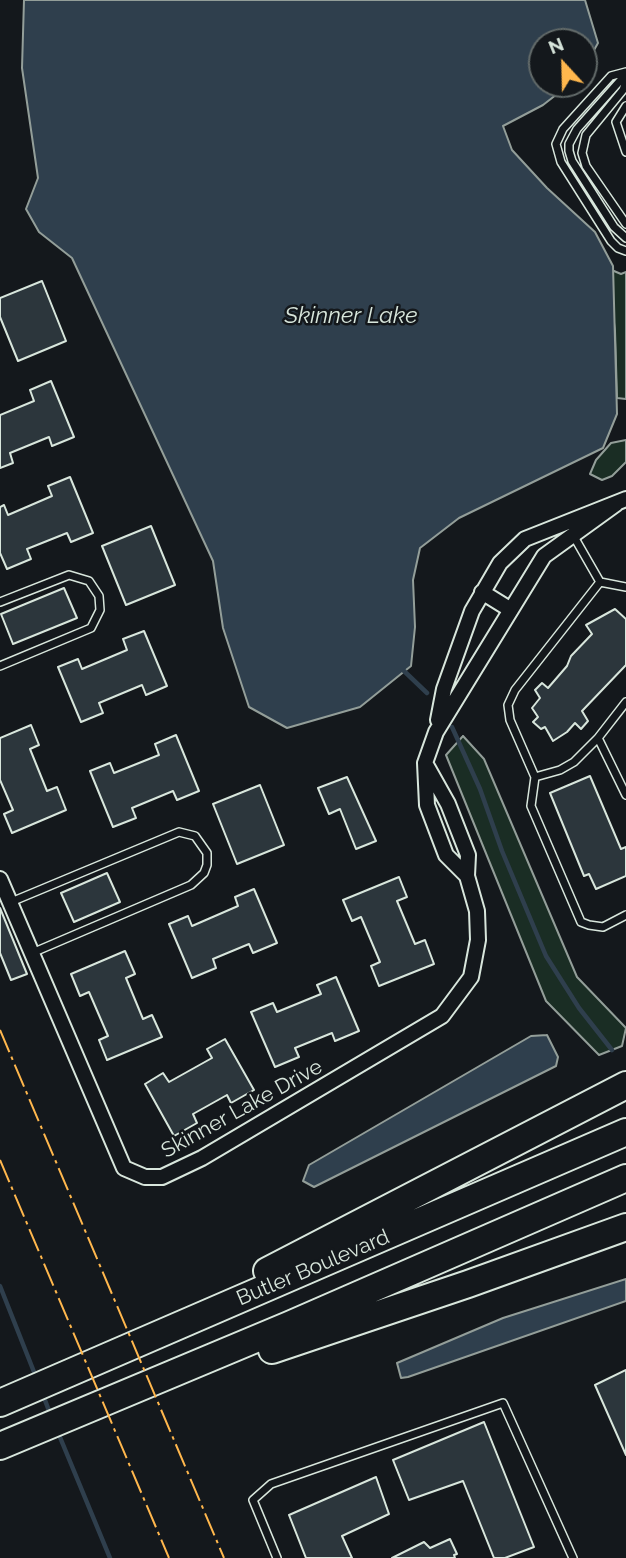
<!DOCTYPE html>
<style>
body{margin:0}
#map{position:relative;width:626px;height:1558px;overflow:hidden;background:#14181c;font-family:Raleway,sans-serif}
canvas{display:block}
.north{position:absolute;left:528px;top:28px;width:70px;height:70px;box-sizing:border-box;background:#14181c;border:2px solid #626a69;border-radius:50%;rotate:338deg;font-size:19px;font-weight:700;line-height:28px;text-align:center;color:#d8e6dc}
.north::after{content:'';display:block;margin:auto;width:24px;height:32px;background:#ffb74d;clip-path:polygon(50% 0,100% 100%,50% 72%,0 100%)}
</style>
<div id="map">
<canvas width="626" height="1558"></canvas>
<div class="north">N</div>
</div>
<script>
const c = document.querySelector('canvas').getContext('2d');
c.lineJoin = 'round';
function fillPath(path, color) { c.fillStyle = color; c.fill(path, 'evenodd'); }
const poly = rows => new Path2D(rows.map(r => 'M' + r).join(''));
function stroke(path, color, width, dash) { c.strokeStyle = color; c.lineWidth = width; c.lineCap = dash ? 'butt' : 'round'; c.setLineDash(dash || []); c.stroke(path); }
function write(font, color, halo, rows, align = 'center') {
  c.font = font + ' Raleway,sans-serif'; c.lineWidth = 5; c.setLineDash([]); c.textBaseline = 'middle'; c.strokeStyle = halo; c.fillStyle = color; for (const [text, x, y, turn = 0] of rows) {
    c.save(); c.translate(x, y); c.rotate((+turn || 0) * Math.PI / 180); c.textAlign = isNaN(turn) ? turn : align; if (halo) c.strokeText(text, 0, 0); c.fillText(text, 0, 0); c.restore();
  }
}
const green = poly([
 [607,268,621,274,626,272,626,399,617,398,615,331,607,268],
 [626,440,626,462,612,476,602,480,590,474,596,460,611,443,626,440],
 [463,736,484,759,577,977,626,1028,622,1046,599,1055,546,1001,446,755,463,736]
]);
fillPath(green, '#1a2d24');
stroke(green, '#939e99', 2);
const water = poly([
 [24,0,585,0,598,43,584,68,584,42,542,42,542,84,570,84,543,105,503,126,512,150,547,188,595,232,613,266,617,414,603,448,459,518,420,548,413,580,415,627,411,666,360,707,287,728,249,707,223,628,213,561,72,258,39,232,26,209,38,178,22,68,24,0],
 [547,1035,558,1057,556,1066,314,1187,303,1181,309,1165,531,1036,547,1035],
 [626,1279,626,1301,408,1377,401,1378,397,1363,503,1318,626,1279]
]);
fillPath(water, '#2f3f4d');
stroke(water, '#939e99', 2);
stroke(poly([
 [404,671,427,693],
 [452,727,480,789,502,851,546,956,579,1008,612,1050],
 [0,1286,36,1377],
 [43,1395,51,1416],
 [57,1430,110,1558]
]), '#2f3f4d', 4.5);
const building = poly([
 [42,281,66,341,18,361,0,317,0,298,42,281],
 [51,381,74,437,52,446,49,437,10,453,13,463,0,468,0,415,34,401,30,390,51,381],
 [70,477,93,533,71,542,67,533,27,549,31,559,7,569,0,553,0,507,4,505,8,515,52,496,48,486,70,477],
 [151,526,175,585,126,605,102,546,151,526],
 [64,588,77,618,13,644,1,614,64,588],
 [615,609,626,619,626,665,582,711,588,721,581,729,575,723,567,732,553,741,545,727,541,729,533,722,538,717,532,708,540,698,535,690,542,683,548,688,567,666,571,656,592,634,586,625,615,609],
 [144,631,167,686,146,695,142,685,99,703,103,713,81,722,58,667,78,659,82,669,127,650,123,639,144,631],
 [31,725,39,745,30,749,47,791,57,787,66,810,12,833,4,814,13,810,0,780,0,738,31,725],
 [176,735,199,791,177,800,173,791,132,808,136,818,113,827,90,771,110,763,114,773,159,755,155,744,176,735],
 [590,776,621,849,626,847,626,876,596,889,589,874,584,876,550,793,590,776],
 [347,777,376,841,356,849,340,809,329,814,318,788,347,777],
 [260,785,284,845,237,864,213,804,260,785],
 [107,873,120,902,74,922,61,893,107,873],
 [399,877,407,897,397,901,415,944,425,940,434,964,379,986,371,966,380,962,361,917,352,921,343,900,399,877],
 [254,889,277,943,253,953,249,944,213,959,216,968,192,978,169,924,188,916,192,926,238,906,235,897,254,889],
 [0,908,27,974,11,980,0,953,0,908],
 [125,951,135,974,126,978,143,1019,152,1015,162,1037,107,1060,99,1040,108,1036,89,992,80,996,71,974,125,951],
 [336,977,359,1031,335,1041,332,1033,295,1048,299,1057,275,1067,251,1012,273,1003,277,1012,321,994,317,985,336,977],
 [225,1039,254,1090,231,1103,227,1095,193,1114,197,1123,174,1136,145,1084,163,1073,169,1082,212,1058,207,1049,225,1039],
 [626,1370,626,1455,595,1385,626,1370],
 [484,1422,534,1547,505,1558,494,1558,463,1481,409,1500,393,1460,484,1422],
 [376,1477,389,1514,342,1536,352,1558,306,1558,289,1515,376,1477],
 [450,1539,457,1554,454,1555,455,1558,392,1558,424,1542,430,1548,450,1539]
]);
fillPath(building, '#2c363c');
stroke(building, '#d8e6dc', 2);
const lane = poly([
 [626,72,611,76,563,129,556,144,561,162,611,241,618,248,626,251],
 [626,74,577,129,569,144,569,151,572,161,614,227,626,238],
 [626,81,623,90,586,135,582,153,586,166,626,224],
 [626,106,616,122,626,152],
 [573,535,600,582,626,587],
 [600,582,515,690,508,705,510,720,535,777,531,806,581,922,589,925,603,927,626,915],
 [0,602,69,575,89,581,99,596,100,610,91,628,0,666],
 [598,738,626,795],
 [535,777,560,770,574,762,598,738,626,702],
 [11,902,179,832,195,836,207,853,207,865,204,873,191,885,32,953],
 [277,1558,253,1500,271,1484,503,1403,573,1558]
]);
const street = poly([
 [482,592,511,610],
 [438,720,444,689,472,611,500,563,525,539,626,499],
 [467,876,446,855,427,805,425,763,436,732,544,556,616,504],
 [0,879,124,1168,145,1177,162,1177,202,1158,442,1016,471,977,478,940,477,911,467,876,468,855,448,804,425,763]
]);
const highway = poly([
 [267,1271,626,1085],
 [272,1350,468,1284,626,1227],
 [0,1403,626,1132],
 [0,1446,289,1325,626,1178]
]);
stroke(lane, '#d8e6dc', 10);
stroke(street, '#d8e6dc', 18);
stroke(highway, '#d8e6dc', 30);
stroke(lane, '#14181c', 7);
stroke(street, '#14181c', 14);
stroke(highway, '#14181c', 26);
stroke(poly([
 [0,1030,224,1558],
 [0,1160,169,1558]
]), '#ffb74d', 2, [24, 5, 3.5, 5]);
write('21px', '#d8e6dc', '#14181c', [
 ["Skinner Lake Drive",242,1109,-29],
 ["Butler Boulevard",313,1268,-23]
]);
write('italic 23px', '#d8e6dc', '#14181c', [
 ["Skinner Lake",351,316]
]);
</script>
